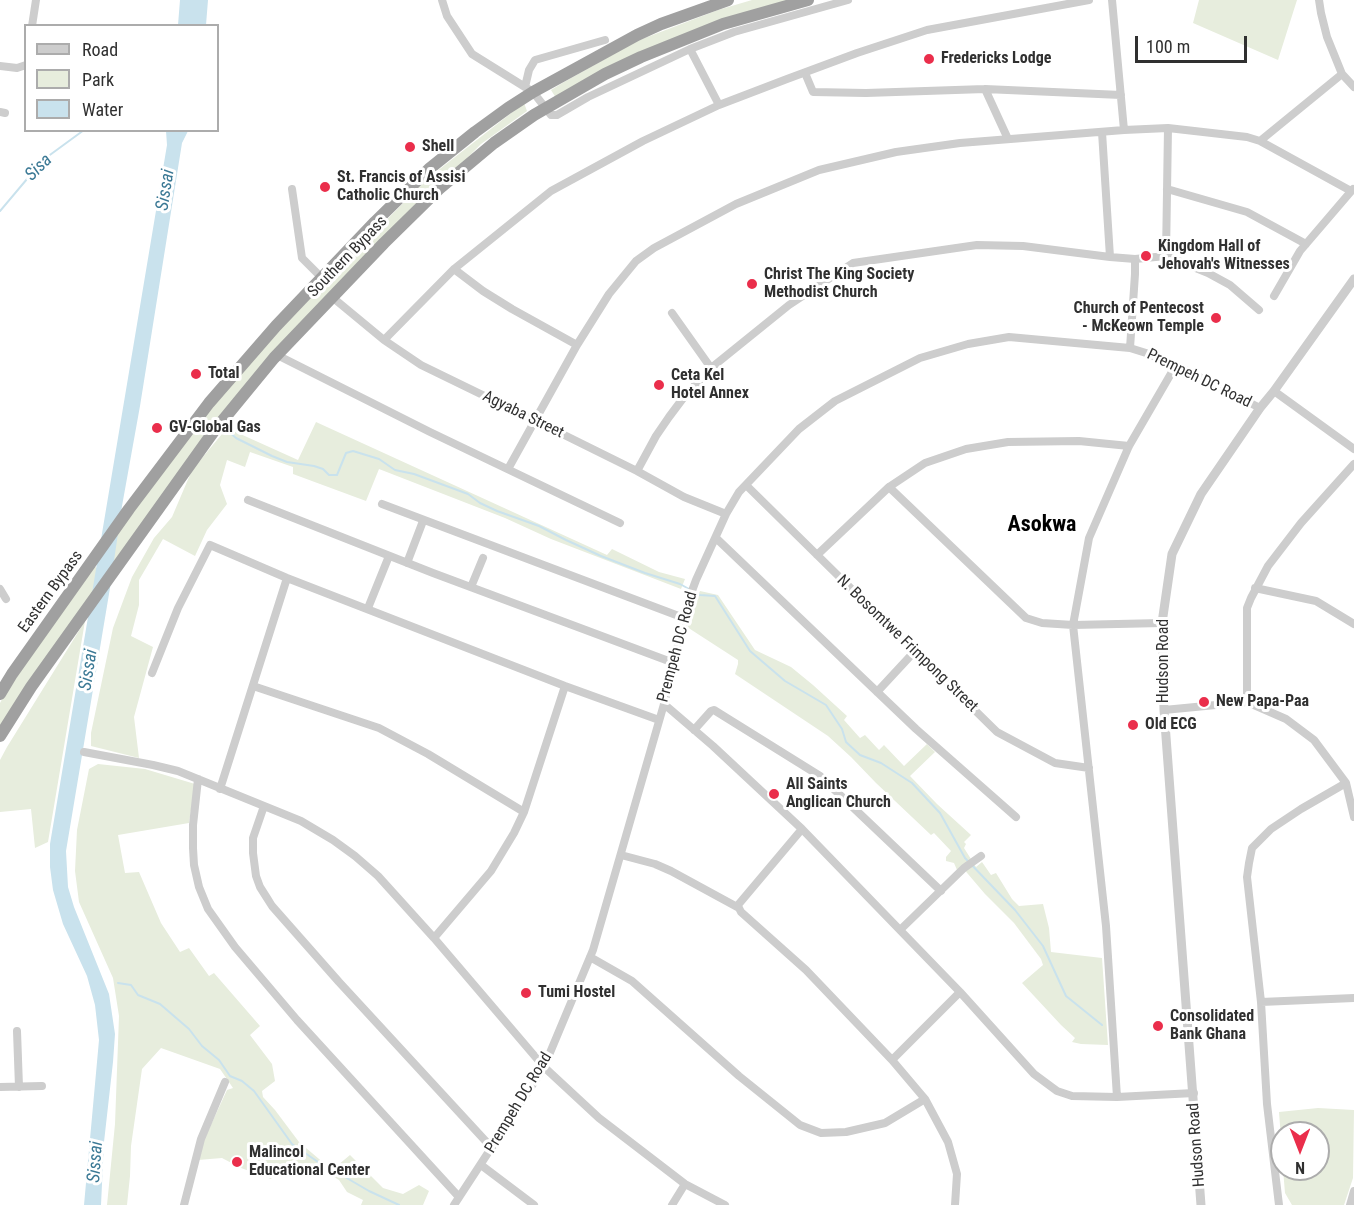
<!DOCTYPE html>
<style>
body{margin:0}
#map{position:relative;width:1354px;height:1205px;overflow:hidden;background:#fff;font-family:"Roboto Condensed",sans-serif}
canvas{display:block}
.legend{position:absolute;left:24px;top:24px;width:195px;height:108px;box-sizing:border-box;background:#fff;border:2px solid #acacac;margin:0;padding:8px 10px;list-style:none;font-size:18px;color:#303030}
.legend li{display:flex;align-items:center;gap:12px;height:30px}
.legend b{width:30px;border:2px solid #acacac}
.north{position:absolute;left:1270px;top:1121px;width:60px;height:60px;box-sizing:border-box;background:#fff;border:2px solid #acacac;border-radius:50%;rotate:180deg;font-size:16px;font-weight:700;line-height:24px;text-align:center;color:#303030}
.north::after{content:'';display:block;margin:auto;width:21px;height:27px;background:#ea2e4b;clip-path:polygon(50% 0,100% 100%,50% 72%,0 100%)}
.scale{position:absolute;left:1135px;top:36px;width:112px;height:27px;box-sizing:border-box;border:3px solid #303030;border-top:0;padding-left:8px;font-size:18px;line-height:21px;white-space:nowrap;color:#303030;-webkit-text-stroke:4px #fff;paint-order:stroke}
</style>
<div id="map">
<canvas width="1354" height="1205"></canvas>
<ul class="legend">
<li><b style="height:8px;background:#cdcdcd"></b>Road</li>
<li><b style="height:16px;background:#e7eddd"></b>Park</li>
<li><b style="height:16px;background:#c9e2ed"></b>Water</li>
</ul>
<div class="north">N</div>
<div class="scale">100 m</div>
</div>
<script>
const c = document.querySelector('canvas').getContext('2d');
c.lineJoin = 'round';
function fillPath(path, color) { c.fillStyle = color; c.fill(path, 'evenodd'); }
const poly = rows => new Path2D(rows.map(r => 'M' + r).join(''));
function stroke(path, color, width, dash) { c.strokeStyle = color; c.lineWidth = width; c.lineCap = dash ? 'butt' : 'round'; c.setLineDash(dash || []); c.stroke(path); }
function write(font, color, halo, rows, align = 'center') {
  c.font = font + ' "Roboto Condensed",sans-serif'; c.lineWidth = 6; c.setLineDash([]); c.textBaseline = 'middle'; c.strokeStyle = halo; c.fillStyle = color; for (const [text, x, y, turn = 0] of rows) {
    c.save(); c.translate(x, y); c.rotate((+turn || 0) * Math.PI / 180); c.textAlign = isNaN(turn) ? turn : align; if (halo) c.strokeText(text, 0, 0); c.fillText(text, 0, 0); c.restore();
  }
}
fillPath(poly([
 [752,0,799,0,725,21,556,98,551,90,564,82,637,41,718,10],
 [1199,0,1297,0,1278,60,1193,23],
 [524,103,527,111,481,144,285,344,108,570,97,562,129,516,215,404,274,336,342,265,427,179],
 [316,422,607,555,612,549,659,572,685,579,681,589,551,539,505,518,379,469,366,501,293,474,293,467,250,452,245,467,227,460,220,485,227,504,207,530,195,556,163,539,139,580,139,605,131,636,153,647,134,717,139,758,91,746,91,733,113,628,132,577,154,538,172,517,192,470,227,428,298,460],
 [94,566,105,574,0,736,0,703,8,688],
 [700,591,718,595,755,650,791,667,813,685,847,716,844,720,860,738,865,735,879,750,884,745,904,766,927,744,935,752,910,776,937,804,971,835,964,842,966,844,964,848,976,867,982,862,991,875,996,873,1012,899,1019,906,1043,904,1049,928,1051,952,1102,958,1108,1045,1081,1044,1072,1042,1075,1038,1061,1025,1022,983,1043,965,1041,959,1014,923,985,894,962,867,957,870,954,863,946,861,946,857,951,851,934,833,931,835,876,783,851,757,828,736,735,674,738,664,738,660,687,627,693,607],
 [85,621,48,842,35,848,31,809,0,812,0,760,7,747],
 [98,764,145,769,195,784,189,823,118,835,125,873,139,872,161,923,180,952,189,948,209,976,214,973,260,1026,250,1035,272,1064,275,1081,262,1091,263,1097,275,1110,299,1142,332,1170,350,1155,383,1188,403,1194,419,1185,429,1191,423,1205,361,1205,363,1200,347,1192,339,1180,312,1163,301,1171,278,1167,271,1179,241,1168,222,1158,198,1160,203,1142,227,1090,233,1088,220,1069,161,1048,142,1069,131,1146,130,1176,127,1205,107,1205,115,1124,119,1016,113,978,79,902,75,871,77,830,89,769],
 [1318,1108,1354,1110,1353,1178,1344,1205,1292,1205,1285,1193,1283,1169,1318,1169,1318,1133,1282,1133,1282,1152,1279,1112]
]), '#e7eddd');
fillPath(poly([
 [180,0,208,0,206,25,178,25],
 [166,131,188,131,182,143,140,406,122,506,110,588,66,851,68,887,74,907,109,994,115,1034,113,1062,104,1142,101,1205,84,1205,99,1040,95,1005,87,976,63,924,53,890,50,867,50,844,167,145]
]), '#c9e2ed');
stroke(poly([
 [0,211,43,160,84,130],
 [227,430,236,438,272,456,287,462,314,466,323,469,329,475,337,475,346,453,353,451,379,459,395,470,414,474,468,494,480,503,497,511,539,526,566,540,601,556,645,573,680,584,689,589],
 [694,592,700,595,715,596,750,651,785,681,826,705,842,729,846,742,860,755,881,763,912,783,940,813,965,858,1015,910,1043,946,1066,996,1102,1025],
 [118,983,131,985,138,995,160,1004,189,1029,202,1046,219,1060,230,1076,242,1081,254,1091,292,1144,334,1173,345,1177,369,1191,399,1205]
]), '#c9e2ed', 2);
stroke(poly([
 [442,0,447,16,472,54,533,92,551,115,557,115,588,97,690,49,734,32,848,0],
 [1112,0,1124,130],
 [1319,0,1321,13,1327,37,1342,74,1354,87],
 [32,26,36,0],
 [690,49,719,105],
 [0,66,17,68,26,65],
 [805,73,813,92,866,93,985,89,1008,139],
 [525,87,529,70,535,60,605,40],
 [985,89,1121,95],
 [0,112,5,113],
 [1102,132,1110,257],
 [1260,141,1342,74],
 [292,189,302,258,322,278],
 [1167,189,1247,212,1306,244],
 [1166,256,1168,128],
 [454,269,483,291,512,309,577,345],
 [1274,296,1300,251,1353,189],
 [332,297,384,340,421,365,536,421,637,471,684,497,726,514],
 [672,313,711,368],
 [384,340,454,269,551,191,643,141,719,105,787,79,857,53,927,30,1089,0],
 [1130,348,1135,274,1135,259],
 [277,355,430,432,620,523],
 [1274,391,1354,449],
 [508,469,577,345,609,294,636,261,654,248,736,204,819,170,896,152,960,143,1124,130,1168,128,1247,137,1260,141,1351,191],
 [637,471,656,436,669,417,684,397,711,368,789,305,853,263,977,245,1023,246,1110,257,1135,259,1166,256,1208,273,1230,285,1259,310],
 [746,485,997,732,1055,763,1089,768],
 [889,487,1026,618,1042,623,1073,625,1162,623],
 [248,500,433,573,674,663],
 [382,504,684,618],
 [716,538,916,729,1016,817],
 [817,555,889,487,925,463,966,449,1008,442,1079,441,1129,446],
 [407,563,423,521],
 [471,587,483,558],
 [1255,588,1316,601,1354,624],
 [0,589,6,599],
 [368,608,389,556],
 [152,673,178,608,210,545,287,578,565,686,659,720],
 [253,686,379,728,428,754,524,812],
 [877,692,915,651],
 [1247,702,1247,608,1251,598,1268,566,1301,523,1354,464],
 [664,704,713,746,802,829,960,992,1034,1074,1057,1091,1072,1096,1117,1097,1194,1093],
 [1164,710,1247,702,1286,719,1314,740,1346,783,1354,817],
 [694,730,711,711,714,710,820,776,941,891],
 [84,752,153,765,178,771,301,821,333,840,355,856,378,876,434,938,544,1067,599,1118,685,1184,725,1205],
 [198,779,193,825,193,848,194,865,199,887,208,909,235,947,297,1020,459,1197],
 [220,789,287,578],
 [264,806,253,838,253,853,256,876,260,887,267,898,272,906,339,982,492,1148],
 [621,855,655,864,671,871,739,908,741,912,806,970,892,1060,925,1099,948,1142,957,1174,955,1205],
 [739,908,738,905,802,829],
 [900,930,964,868,981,856],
 [434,938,491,871,514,833,524,812,565,686],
 [590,957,632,981,739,1076,800,1125,821,1133,846,1132,885,1123,925,1099],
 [1261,1002,1354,998],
 [17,1031,19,1087],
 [892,1060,960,992],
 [0,1087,42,1086],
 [1117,1097,1106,926,1073,625,1089,538,1129,446,1176,365],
 [481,1165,534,1205],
 [184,1205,201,1139,225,1082],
 [454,1205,544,1067,593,950,664,704,689,599,696,580,726,514,739,492,799,429,835,401,920,358,968,344,1009,337,1130,348,1146,353,1176,365,1260,408],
 [672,1205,685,1184],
 [1279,1205,1267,1104,1261,1002,1247,877,1249,863,1252,848,1271,829,1301,809,1346,783],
 [1350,1205,1354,1191]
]), '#cdcdcd', 8);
stroke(poly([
 [1201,1205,1164,710,1162,623,1172,554,1201,494,1260,408,1274,391,1354,279]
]), '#cdcdcd', 9);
stroke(poly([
 [0,694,12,674,129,509,209,403,276,326,375,222,429,169,475,132,508,108,533,92,637,35,661,24,728,0],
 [0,736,31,687,214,431,274,358,384,243,439,189,494,143,534,115,605,74,641,57,723,24,808,0]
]), '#a0a0a0', 12);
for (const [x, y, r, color] of [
 [929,59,6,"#ea2e4b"],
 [410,147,6,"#ea2e4b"],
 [325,187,6,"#ea2e4b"],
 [1146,256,6,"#ea2e4b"],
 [752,284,6,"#ea2e4b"],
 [1216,318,6,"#ea2e4b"],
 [196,374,6,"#ea2e4b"],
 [659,385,6,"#ea2e4b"],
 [157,428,6,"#ea2e4b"],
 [1204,702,6,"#ea2e4b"],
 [1133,725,6,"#ea2e4b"],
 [774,794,6,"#ea2e4b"],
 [526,993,6,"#ea2e4b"],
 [1158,1026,6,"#ea2e4b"],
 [237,1162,6,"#ea2e4b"]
]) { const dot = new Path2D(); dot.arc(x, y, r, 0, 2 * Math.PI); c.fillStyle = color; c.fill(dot); stroke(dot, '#fff', 2); }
write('bold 16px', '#303030', '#fff', [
 ["Fredericks Lodge",941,59],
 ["Shell",422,147],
 ["St. Francis of Assisi",337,178],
 ["Catholic Church",337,196],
 ["Kingdom Hall of",1158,247],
 ["Jehovah's Witnesses",1158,265],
 ["Christ The King Society",764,275],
 ["Methodist Church",764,293],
 ["Church of Pentecost",1204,309,"right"],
 ["- McKeown Temple",1204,327,"right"],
 ["Total",208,374],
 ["Ceta Kel",671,376],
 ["Hotel Annex",671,394],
 ["GV-Global Gas",169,428],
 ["New Papa-Paa",1216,702],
 ["Old ECG",1145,725],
 ["All Saints",786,785],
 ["Anglican Church",786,803],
 ["Tumi Hostel",538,993],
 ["Consolidated",1170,1017],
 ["Bank Ghana",1170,1035],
 ["Malincol",249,1153],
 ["Educational Center",249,1171]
], 'left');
write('16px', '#303030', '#fff', [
 ["Southern Bypass",348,257,-46],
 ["Prempeh DC Road",1199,379,26],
 ["Agyaba Street",523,415,26],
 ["Eastern Bypass",51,592,-54],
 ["N. Bosomtwe Frimpong Street",907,644,44],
 ["Prempeh DC Road",678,647,-75],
 ["Hudson Road",1164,661,-90],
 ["Prempeh DC Road",519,1103,-59],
 ["Hudson Road",1197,1145,-94]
]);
write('italic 18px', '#3b7995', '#fff', [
 ["Sisa",39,168,-45],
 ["Sissai",166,190,-81],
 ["Sissai",89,670,-81],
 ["Sissai",96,1162,-86]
]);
write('bold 22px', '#000', '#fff', [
 ["Asokwa",1042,525]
]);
</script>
